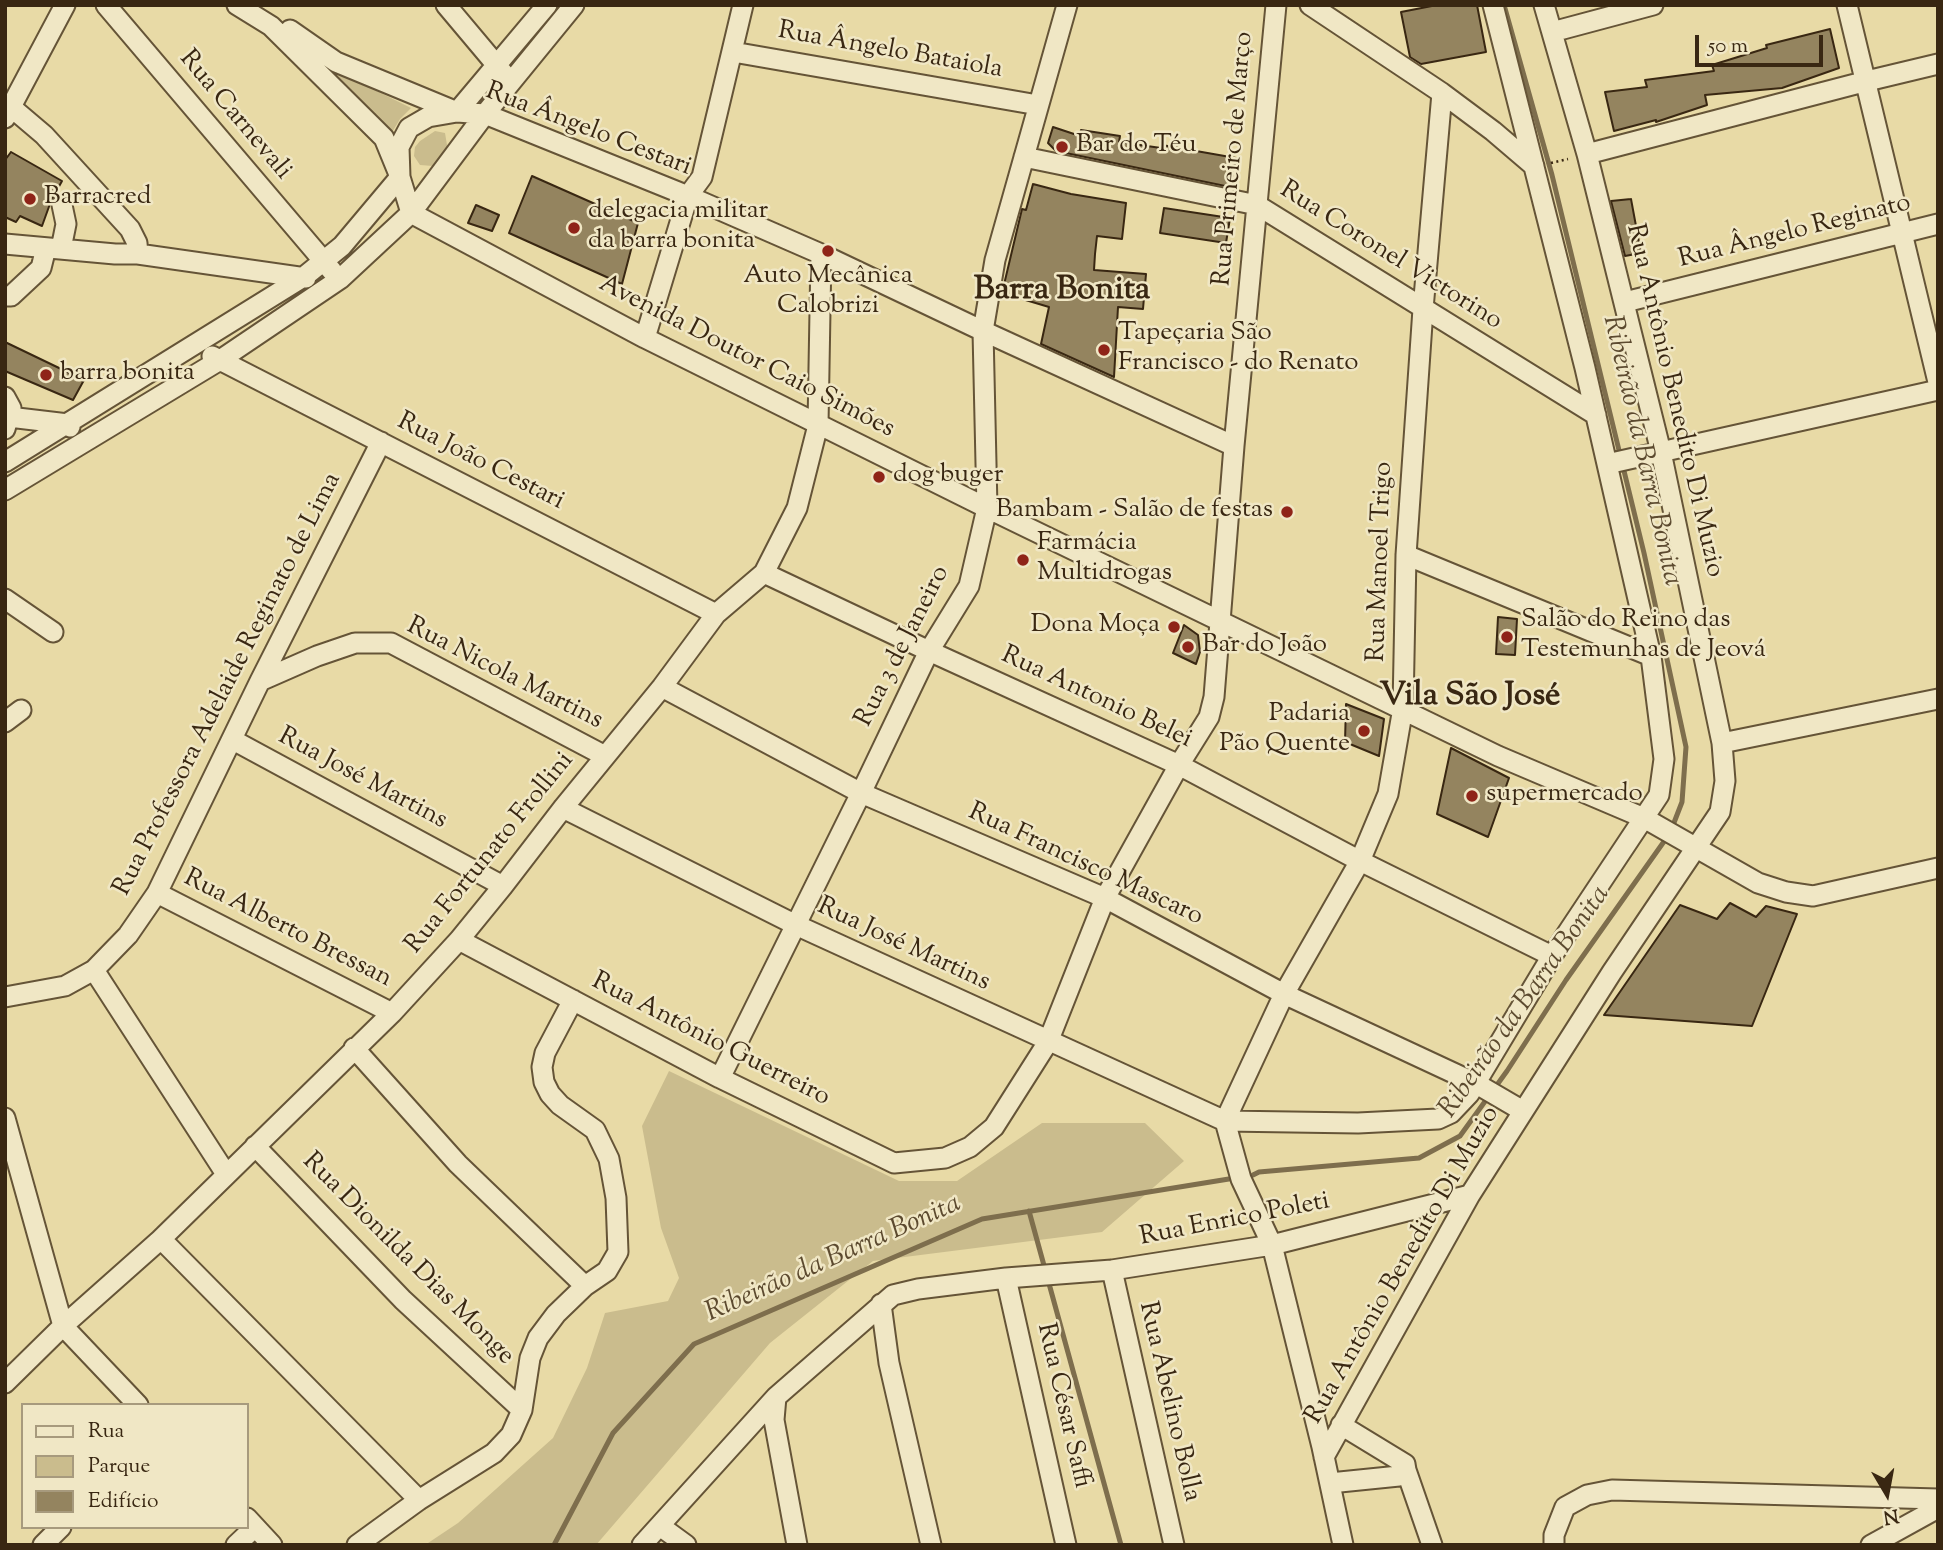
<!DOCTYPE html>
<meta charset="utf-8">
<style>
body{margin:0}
#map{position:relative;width:1943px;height:1550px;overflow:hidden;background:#e8daa6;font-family:"Sorts Mill Goudy",serif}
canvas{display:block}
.frame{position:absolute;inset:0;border:7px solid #392712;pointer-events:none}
.legend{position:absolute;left:21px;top:1403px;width:228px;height:126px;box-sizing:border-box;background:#f0e7c5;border:2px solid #a79a7d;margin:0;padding:9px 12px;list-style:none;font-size:21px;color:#392712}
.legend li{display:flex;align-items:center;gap:14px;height:35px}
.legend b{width:35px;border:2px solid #a79a7d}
.north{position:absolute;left:1852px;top:1459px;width:70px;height:70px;-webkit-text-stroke:5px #f0e7c5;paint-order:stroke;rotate:170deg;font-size:19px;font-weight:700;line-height:28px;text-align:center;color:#392712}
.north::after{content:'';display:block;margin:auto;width:24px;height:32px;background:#392712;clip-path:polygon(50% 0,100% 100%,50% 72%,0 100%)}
.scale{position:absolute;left:1695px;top:35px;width:128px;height:32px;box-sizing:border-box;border:4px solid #392712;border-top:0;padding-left:9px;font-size:21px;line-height:24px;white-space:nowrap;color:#392712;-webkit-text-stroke:5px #f0e7c5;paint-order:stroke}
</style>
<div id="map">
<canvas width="1943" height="1550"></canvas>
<div class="frame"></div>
<ul class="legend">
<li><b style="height:9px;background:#f0e7c5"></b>Rua</li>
<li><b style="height:19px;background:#cabc8d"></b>Parque</li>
<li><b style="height:19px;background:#94845f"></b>Edifício</li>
</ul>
<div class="north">N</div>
<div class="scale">50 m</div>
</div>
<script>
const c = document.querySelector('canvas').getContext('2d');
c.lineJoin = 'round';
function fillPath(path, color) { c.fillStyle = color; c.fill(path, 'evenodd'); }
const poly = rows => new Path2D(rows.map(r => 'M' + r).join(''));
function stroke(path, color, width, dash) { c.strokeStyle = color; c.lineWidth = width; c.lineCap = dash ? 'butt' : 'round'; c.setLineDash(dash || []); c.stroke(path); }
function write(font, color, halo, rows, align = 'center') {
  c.font = font + ' "Sorts Mill Goudy",serif'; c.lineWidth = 5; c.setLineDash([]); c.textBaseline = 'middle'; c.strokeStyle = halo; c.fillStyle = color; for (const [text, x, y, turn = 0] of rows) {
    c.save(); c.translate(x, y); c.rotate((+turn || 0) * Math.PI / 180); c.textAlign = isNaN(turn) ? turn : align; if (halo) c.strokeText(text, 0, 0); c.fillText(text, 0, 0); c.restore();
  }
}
fillPath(poly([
 [323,64,411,108,400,119,388,139],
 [435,131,445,133,448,151,433,166,420,165,414,156,415,147,420,141],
 [669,1071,899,1181,957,1181,1042,1123,1145,1123,1184,1161,1102,1232,873,1261,770,1343,596,1545,425,1545,458,1523,553,1438,587,1368,605,1313,668,1301,679,1278,661,1228,642,1126]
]), '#cabc8d');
stroke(poly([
 [1253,1175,1259,1172,1419,1158,1460,1136,1507,1071,1566,980,1670,833,1682,802,1686,747,1644,553,1552,175,1504,5],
 [1029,1211,1121,1545],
 [554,1545,613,1433,694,1344,982,1219,1235,1178]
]), '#7e6e4d', 5);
const building = poly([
 [1437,5,1477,5,1486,52,1421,64,1410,57,1401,12,1437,5],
 [1830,29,1839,68,1782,88,1705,95,1707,105,1656,122,1656,120,1614,131,1605,92,1647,87,1645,80,1714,71,1712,65,1767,48,1766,45,1830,29],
 [1053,127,1080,136,1081,130,1120,136,1119,142,1161,148,1162,145,1236,158,1230,187,1056,151,1048,143,1053,127],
 [11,152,62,181,51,201,42,226,20,216,16,222,5,217,5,160,11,152],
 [532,176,638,223,622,284,509,233,532,176],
 [1033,184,1071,194,1126,203,1122,239,1097,236,1095,254,1094,270,1146,274,1143,309,1118,307,1114,377,1041,344,1049,307,1002,293,1022,209,1026,210,1033,184],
 [1631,199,1641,253,1625,256,1611,201,1631,199],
 [476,205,499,215,492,231,468,223,476,205],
 [1164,208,1230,218,1226,243,1160,233,1164,208],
 [5,342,84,380,73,400,5,371,5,342],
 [1498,617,1517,619,1515,655,1496,654,1498,617],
 [1184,625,1198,635,1200,652,1196,664,1173,653,1184,625],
 [1346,704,1384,719,1379,756,1345,742,1346,704],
 [1451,748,1509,778,1488,837,1437,814,1451,748],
 [1730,903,1756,917,1766,906,1797,914,1752,1026,1604,1015,1680,905,1717,919,1730,903]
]);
fillPath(building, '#94845f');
stroke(building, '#392712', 2);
const minor = poly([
 [106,5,332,271],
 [237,5,271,26,384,138,400,177,411,213,645,338,987,508,1498,756,1644,818,1758,883,1786,892,1813,896,1938,868],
 [446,5,504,74],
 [1310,5,1442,93,1493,131,1534,166],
 [1847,5,1938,382],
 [290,30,336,62,457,112,485,114,688,196,821,254,983,331,1234,446],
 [1552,32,1653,5],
 [733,52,1038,105],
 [11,107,44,135,130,229,137,243,138,254],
 [5,118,65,5],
 [1587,154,1867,81,1938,64],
 [1024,157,1257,205,1596,415],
 [5,244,115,254,138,254,306,278],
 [61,249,66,224,62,205],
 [5,296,11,296,41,268,46,248],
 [1625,302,1938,224],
 [645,338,688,196,702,177,743,5],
 [212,356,716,614],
 [5,397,11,408,5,429],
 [9,417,68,424,70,427],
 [5,462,305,276,342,246,400,177,399,147,409,128,428,117,457,112,547,5],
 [1607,464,1938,390],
 [5,490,220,360,340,279,411,213,485,114,574,5],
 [1406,555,1651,656],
 [764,573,929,651,1179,765,1360,861,1552,956],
 [5,599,53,632],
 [260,681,317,656,355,643,391,643,605,756],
 [662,687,861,793,1105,898,1284,994,1475,1083,1523,1111],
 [5,722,21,710],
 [233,740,503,886],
 [1722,743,1938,699],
 [563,808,796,925,1225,1121,1358,1123,1438,1119,1451,1113,1469,1094,1552,956,1659,795,1664,759,1651,656,1585,368,1493,5],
 [157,893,392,1013],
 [459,940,720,1078,894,1163,945,1158,970,1147,994,1127,1048,1042,1105,898,1179,765,1209,717,1214,697,1234,446,1276,5],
 [94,970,226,1174],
 [5,997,65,986,94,970,128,935,157,893,260,681,381,442],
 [354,1048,458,1164,585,1286],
 [720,1078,861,793,929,651,969,586,987,508,983,331,995,260,1067,5],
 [5,1118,63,1326,138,1405],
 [1225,1121,1284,994,1360,861,1388,794,1403,708,1406,555,1423,309,1442,93],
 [1225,1121,1241,1179,1272,1245,1322,1447,1343,1545],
 [255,1146,403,1300,522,1410],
 [161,1239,419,1500],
 [1112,1270,1174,1545],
 [1006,1278,1066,1545],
 [881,1304,889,1363,931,1545],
 [5,1383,63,1326,161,1239,392,1013,459,940,503,886,563,808,662,687,716,614,764,573,797,508,818,425,821,254],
 [776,1397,774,1420,797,1545],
 [1324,1457,1470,1195,1612,972,1720,812,1725,781,1722,743,1661,452,1587,154,1544,5],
 [1406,1470,1432,1545],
 [1330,1483,1399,1476,1406,1470,1405,1464,1341,1425],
 [247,1518,272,1545],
 [660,1526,686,1545],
 [43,1545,61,1527],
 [236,1545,255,1527],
 [357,1545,419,1500,494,1453,511,1435,522,1410,530,1358,538,1338,556,1314,585,1286,607,1271,618,1252,616,1198,609,1159,595,1130,560,1105,550,1094,544,1082,542,1067,545,1053,573,1000],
 [642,1545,776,1397,893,1295,918,1289,1006,1278,1112,1270,1272,1245,1470,1195],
 [1554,1545,1554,1535,1565,1507,1587,1495,1612,1490,1938,1499],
 [1871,1545,1938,1508]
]);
stroke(minor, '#655437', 23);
stroke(poly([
 [1551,163,1568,159]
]), '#392712', 2.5, [2, 3.5]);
stroke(minor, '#f0e7c5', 19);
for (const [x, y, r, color] of [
 [1062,147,7,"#8f2418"],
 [30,199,7,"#8f2418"],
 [574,228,7,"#8f2418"],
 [828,251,7,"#8f2418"],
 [1104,350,7,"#8f2418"],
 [46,375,7,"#8f2418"],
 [879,477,7,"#8f2418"],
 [1287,512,7,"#8f2418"],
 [1023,560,7,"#8f2418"],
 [1174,627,7,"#8f2418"],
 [1507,637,7,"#8f2418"],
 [1188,647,7,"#8f2418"],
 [1364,731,7,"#8f2418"],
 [1472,796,7,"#8f2418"]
]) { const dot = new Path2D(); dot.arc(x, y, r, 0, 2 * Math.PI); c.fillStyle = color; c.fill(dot); stroke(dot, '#f0e7c5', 2.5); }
write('26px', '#392712', '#f0e7c5', [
 ["Rua Ângelo Bataiola",890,52,10],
 ["Rua Carnevali",234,116,50],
 ["Rua Ângelo Cestari",588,131,21],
 ["Rua Primeiro de Março",1235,159,-85],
 ["Rua Ângelo Reginato",1795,233,-14],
 ["Rua Coronel Victorino",1390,257,32],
 ["Avenida Doutor Caio Simões",746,358,27],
 ["Rua Antônio Benedito Di Muzio",1673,401,77],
 ["Rua João Cestari",480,463,27],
 ["Rua Manoel Trigo",1382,562,-88],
 ["Rua 3 de Janeiro",904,647,-63],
 ["Rua Nicola Martins",504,675,27],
 ["Rua Professora Adelaide Reginato de Lima",229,685,-63],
 ["Rua Antonio Belei",1096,699,25],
 ["Rua José Martins",362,780,28],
 ["Rua Fortunato Frollini",491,854,-51],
 ["Rua Francisco Mascaro",1085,866,25],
 ["Rua Alberto Bressan",287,930,27],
 ["Rua José Martins",903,946,25],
 ["Rua Antônio Guerreiro",710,1041,27],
 ["Rua Enrico Poleti",1235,1221,-11],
 ["Rua Dionilda Dias Monge",407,1260,45],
 ["Rua Antônio Benedito Di Muzio",1404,1266,-60],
 ["Rua Abelino Bolla",1168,1402,77],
 ["Rua César Saffi",1062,1406,77]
]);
write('26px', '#392712', '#f0e7c5', [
 ["Bar do Téu",1076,147],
 ["Barracred",44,199],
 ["delegacia militar",588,213],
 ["da barra bonita",588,243],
 ["Auto Mecânica",828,278,"center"],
 ["Calobrizi",828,308,"center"],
 ["Tapeçaria São",1118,335],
 ["Francisco - do Renato",1118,365],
 ["barra bonita",60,375],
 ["dog buger",893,477],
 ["Bambam - Salão de festas",1273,512,"right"],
 ["Farmácia",1037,545],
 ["Multidrogas",1037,575],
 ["Salão do Reino das",1521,622],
 ["Testemunhas de Jeová",1521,652],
 ["Dona Moça",1160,627,"right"],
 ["Bar do João",1202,647],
 ["Padaria",1350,716,"right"],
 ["Pão Quente",1350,746,"right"],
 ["supermercado",1486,796]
], 'left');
write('italic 28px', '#5c4a2f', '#f0e7c5', [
 ["Ribeirão da Barra Bonita",1640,451,77],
 ["Ribeirão da Barra Bonita",1526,1003,-55],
 ["Ribeirão da Barra Bonita",834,1260,-24]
]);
write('bold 33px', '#392712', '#f0e7c5', [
 ["Barra Bonita",1062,292],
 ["Vila São José",1470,698]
]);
</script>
